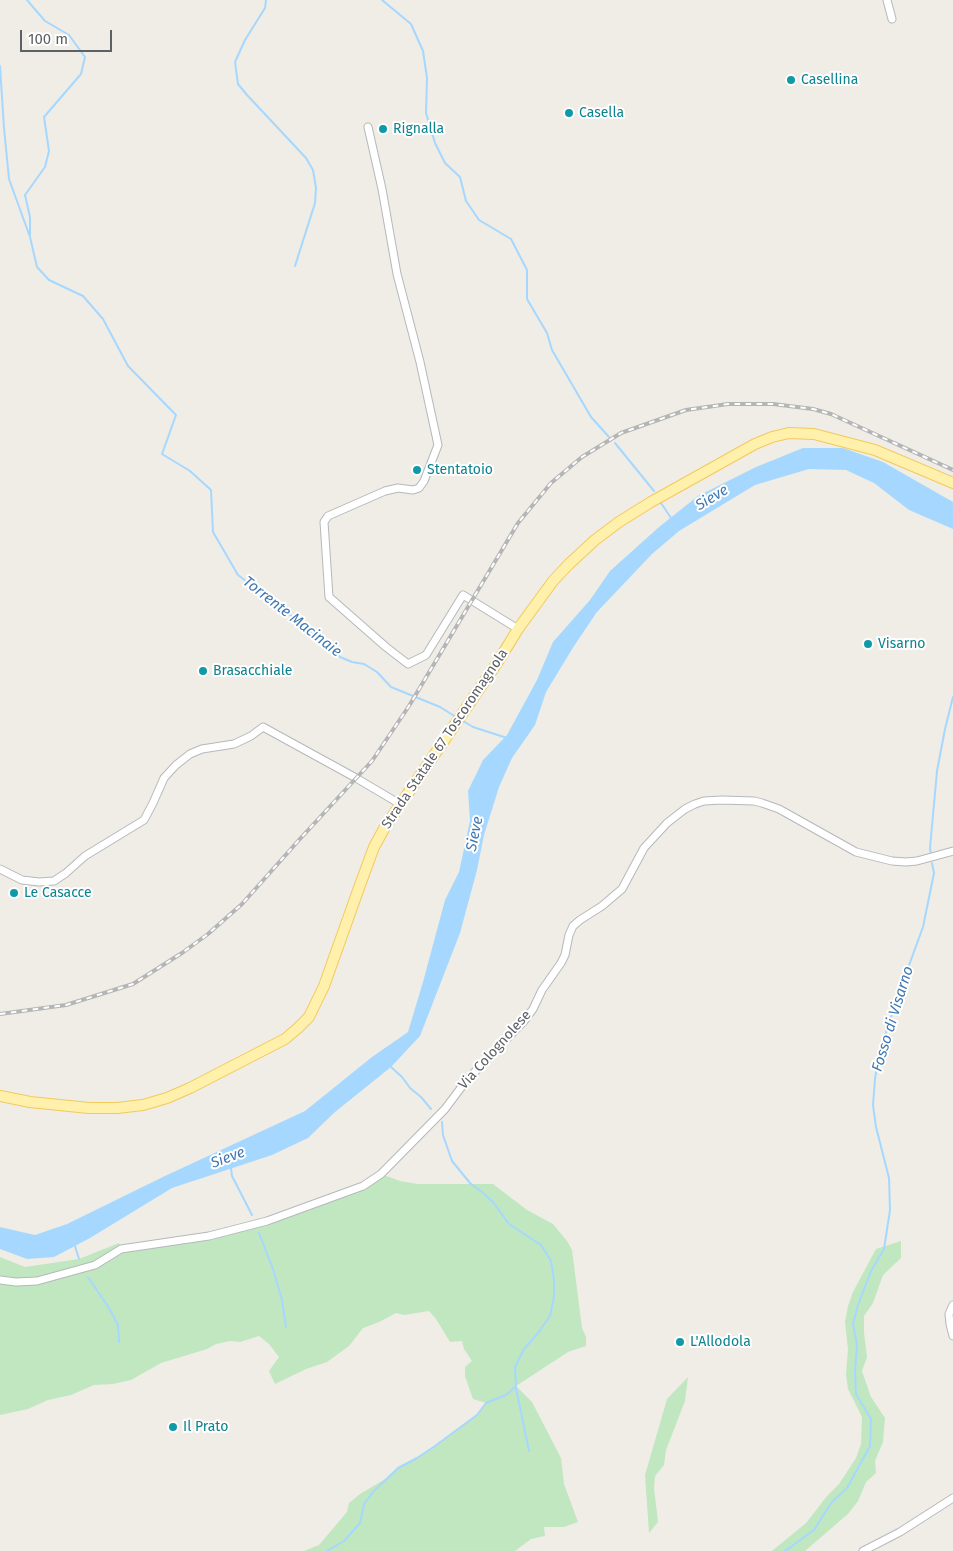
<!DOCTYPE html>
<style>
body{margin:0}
#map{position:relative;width:953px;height:1551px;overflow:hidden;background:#efede5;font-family:"Fira Sans",sans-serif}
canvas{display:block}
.scale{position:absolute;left:20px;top:30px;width:92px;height:22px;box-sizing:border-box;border:2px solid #5d6166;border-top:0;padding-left:6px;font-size:15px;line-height:18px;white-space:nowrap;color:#5d6166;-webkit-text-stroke:4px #fff;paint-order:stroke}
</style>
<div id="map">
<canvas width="953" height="1551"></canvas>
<div class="scale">100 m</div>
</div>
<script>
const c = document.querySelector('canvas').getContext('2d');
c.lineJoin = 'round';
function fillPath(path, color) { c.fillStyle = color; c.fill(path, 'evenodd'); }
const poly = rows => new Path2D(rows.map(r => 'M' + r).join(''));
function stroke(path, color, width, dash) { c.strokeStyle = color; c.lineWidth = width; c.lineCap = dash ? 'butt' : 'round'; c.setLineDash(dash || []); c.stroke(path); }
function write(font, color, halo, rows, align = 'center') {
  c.font = font + ' "Fira Sans",sans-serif'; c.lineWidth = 4; c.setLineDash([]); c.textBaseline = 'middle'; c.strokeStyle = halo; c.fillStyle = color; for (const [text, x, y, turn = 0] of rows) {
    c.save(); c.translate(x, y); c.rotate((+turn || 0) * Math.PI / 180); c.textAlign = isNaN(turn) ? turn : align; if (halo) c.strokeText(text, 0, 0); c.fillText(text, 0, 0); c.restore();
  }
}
fillPath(poly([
 [381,1174,400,1181,418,1184,493,1184,527,1210,553,1224,567,1241,572,1250,582,1328,586,1337,586,1346,568,1352,516,1386,532,1402,561,1458,564,1484,578,1522,564,1527,544,1527,545,1536,531,1539,515,1551,304,1551,319,1545,347,1512,349,1503,360,1494,387,1478,398,1468,417,1458,447,1438,477,1415,486,1403,473,1399,465,1376,465,1367,472,1361,464,1349,462,1341,450,1342,436,1319,429,1311,404,1315,396,1313,379,1322,363,1328,349,1346,327,1362,306,1369,275,1384,269,1371,279,1357,269,1344,259,1336,240,1342,230,1341,216,1344,207,1349,161,1363,131,1380,113,1384,94,1385,71,1395,48,1400,28,1409,0,1415,0,1257,25,1267,79,1259,119,1243,121,1249,182,1239,267,1221,363,1186],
 [901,1241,901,1258,883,1275,873,1303,864,1316,864,1333,867,1357,862,1371,871,1397,885,1418,883,1442,875,1461,876,1473,866,1482,858,1501,848,1514,805,1551,772,1551,806,1523,827,1496,839,1484,856,1458,861,1444,862,1417,848,1389,846,1375,848,1349,845,1322,848,1306,853,1292,876,1249],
 [688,1377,685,1401,666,1450,664,1465,655,1476,654,1488,658,1522,649,1533,645,1475,667,1399]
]), '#c1e7c1');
fillPath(poly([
 [803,448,843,448,883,462,953,502,953,529,909,510,874,483,846,470,809,469,755,485,679,531,652,554,597,612,574,646,546,692,535,725,512,758,499,787,484,835,477,870,460,933,420,1036,391,1067,335,1112,308,1138,272,1155,172,1188,90,1238,54,1257,27,1259,0,1249,0,1227,35,1235,67,1224,165,1176,305,1111,372,1057,408,1032,423,982,445,900,459,872,470,821,468,791,483,760,507,735,537,680,553,642,590,600,610,571,659,527,698,496,756,467]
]), '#a6d8ff');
stroke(poly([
 [27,0,45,21,69,35,85,57,81,74,44,117,49,151,45,167,25,195,30,217,30,235],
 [266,0,265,8,245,40,235,62,238,84,247,95,306,158,313,170,316,188,315,203,295,266],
 [382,0,411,24,423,51,427,78,426,113,435,143,445,163,460,177,466,201,479,220,511,239,527,270,527,299,547,333,552,350,591,417,609,437],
 [0,66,4,128,9,179,30,237,37,267,49,280,83,296,103,319,128,366,176,415,162,454,190,471,211,490,213,532,238,575,332,647,340,657,352,662,364,664,377,672,391,687,440,707,456,717],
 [615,443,654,491],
 [661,503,671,518],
 [463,721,473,727,507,738],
 [931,855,930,848,937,771,945,729,953,697],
 [391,1067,402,1077,410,1088,421,1097,431,1109],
 [231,1168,232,1176,252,1215],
 [259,1233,273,1269,282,1300,286,1327],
 [75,1246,79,1259],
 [88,1277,109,1308,118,1325,119,1342],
 [516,1388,529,1451],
 [327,1551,344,1541,360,1523,364,1504,373,1492,398,1468,417,1458,435,1446,477,1415,486,1403,506,1395,516,1386,515,1367,524,1349,538,1333,550,1316,554,1297,554,1280,551,1261,541,1245,509,1224,493,1202,482,1192,470,1183,452,1161,443,1135,442,1122],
 [785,1551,814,1530,831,1503,847,1488,870,1446,871,1419,856,1394,855,1370,857,1345,853,1324,858,1305,871,1271,884,1249,890,1210,889,1178,876,1127,873,1105,875,1079,878,1059,888,1026,900,990,923,927,934,873,932,863]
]), '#a6d8ff', 2);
const minor = poly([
 [887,0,892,19],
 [368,127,382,189,397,274,420,362,438,445,424,481,419,488,413,490,398,488,385,491,328,516,324,522,329,597,386,647,408,664,426,655,463,595,518,629],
 [0,869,22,880,39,882,54,881,66,873,85,856,144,820,153,803,164,778,176,765,190,754,202,749,234,744,251,736,263,727,356,778,400,804],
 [0,1280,16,1282,37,1281,95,1265,121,1249,209,1236,267,1221,363,1186,381,1174,445,1109,466,1081,524,1021,533,1009,542,990,561,963,565,955,569,935,573,926,580,920,602,906,622,889,644,848,667,823,685,809,695,804,704,801,722,800,754,801,762,803,779,809,856,852,892,861,906,862,917,861,953,851],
 [953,1305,949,1314,950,1324,953,1336],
 [863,1551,900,1532,953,1498]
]);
const primary = poly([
 [0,1096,30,1102,89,1108,117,1108,143,1105,167,1098,190,1088,285,1039,298,1028,309,1017,324,986,360,885,374,847,385,827,499,660,518,629,553,581,569,564,595,540,619,522,651,502,755,444,772,437,789,433,814,434,875,450,953,483]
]);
stroke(minor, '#b5b8bc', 9);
stroke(primary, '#f3c95a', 12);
stroke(minor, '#fff', 7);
stroke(primary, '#fff1ab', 10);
const rail = poly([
 [0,1014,66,1005,133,984,182,953,208,934,242,904,299,840,372,761,409,706,518,523,551,483,582,457,621,433,686,410,728,404,773,404,813,409,831,414,953,470]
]);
stroke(rail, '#b4b5b6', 4);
stroke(rail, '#fff', 2, [5.5]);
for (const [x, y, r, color] of [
 [791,80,5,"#0f9aa8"],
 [569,113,5,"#0f9aa8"],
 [383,129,5,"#0f9aa8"],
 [417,470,5,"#0f9aa8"],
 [868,644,5,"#0f9aa8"],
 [203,671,5,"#0f9aa8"],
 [14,893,5,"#0f9aa8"],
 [680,1342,5,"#0f9aa8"],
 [173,1427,5,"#0f9aa8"]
]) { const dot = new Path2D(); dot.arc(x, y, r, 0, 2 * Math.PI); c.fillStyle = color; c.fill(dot); stroke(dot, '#fff', 2); }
write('14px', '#0d838f', '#fff', [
 ["Casellina",801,80],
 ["Casella",579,113],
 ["Rignalla",393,129],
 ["Stentatoio",427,470],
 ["Visarno",878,644],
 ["Brasacchiale",213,671],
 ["Le Casacce",24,893],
 ["L'Allodola",690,1342],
 ["Il Prato",183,1427]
], 'left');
write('14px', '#5d6166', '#fff', [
 ["Strada Statale 67 Toscoromagnola",445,739,-56],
 ["Via Colognolese",495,1050,-48]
]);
write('italic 15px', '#4078b3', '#fff', [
 ["Sieve",712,498,-31],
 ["Torrente Macinaie",292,617,38],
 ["Sieve",475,834,-78],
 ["Fosso di Visarno",893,1019,-73],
 ["Sieve",228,1158,-20]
]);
</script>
